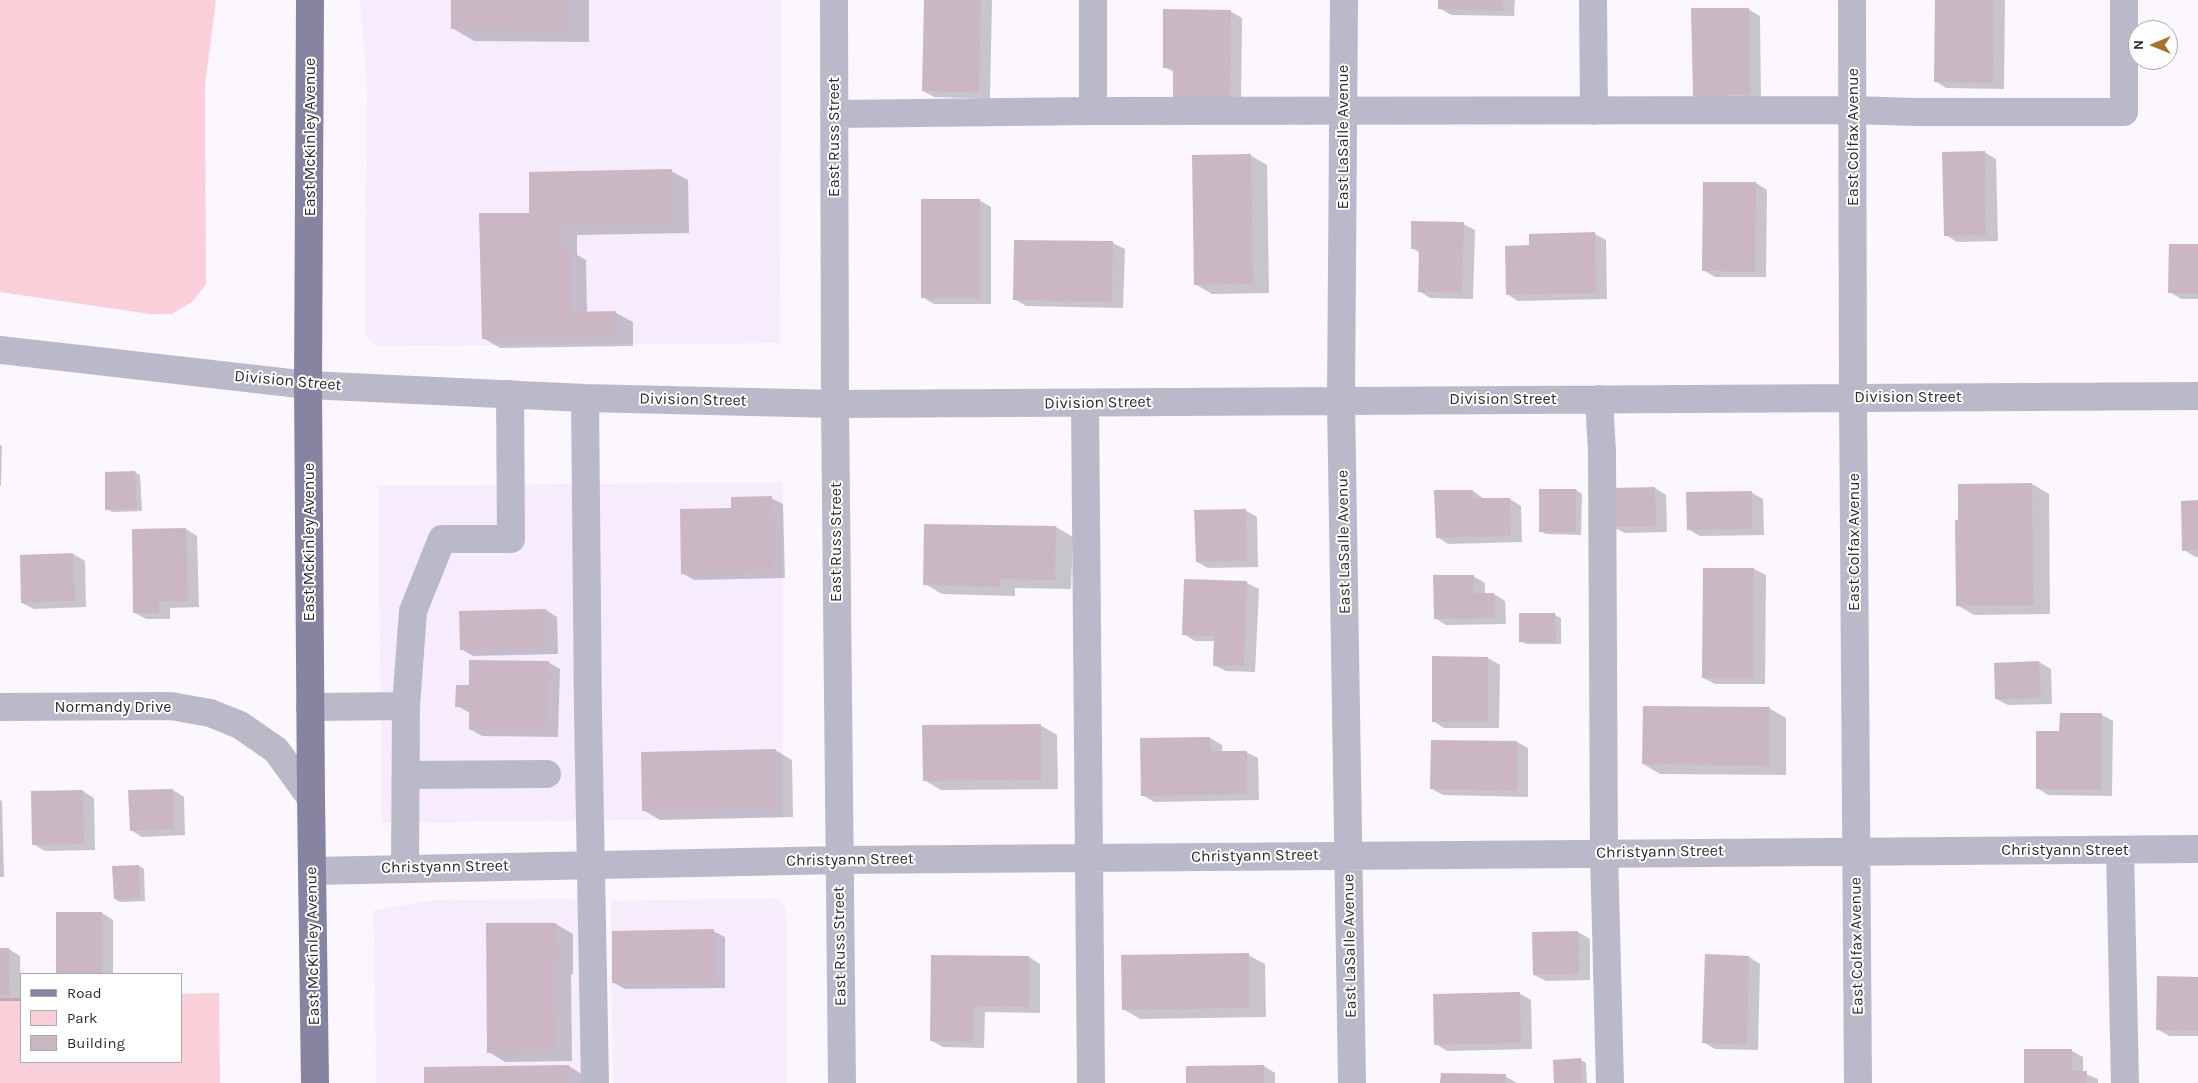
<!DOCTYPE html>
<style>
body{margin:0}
#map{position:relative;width:2198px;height:1083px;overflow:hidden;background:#fbf6ff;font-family:Karla,sans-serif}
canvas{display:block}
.legend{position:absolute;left:20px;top:973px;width:162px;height:90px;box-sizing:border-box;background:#fff;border:1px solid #aba9ac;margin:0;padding:6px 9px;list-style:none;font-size:15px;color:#2d2930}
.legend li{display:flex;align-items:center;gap:10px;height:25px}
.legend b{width:25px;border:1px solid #aba9ac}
.north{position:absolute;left:2128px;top:20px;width:50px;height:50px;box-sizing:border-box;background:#fff;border:1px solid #aba9ac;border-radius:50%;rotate:270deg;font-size:14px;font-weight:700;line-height:20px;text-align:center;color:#2d2930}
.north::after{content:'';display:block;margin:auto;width:18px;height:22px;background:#a37328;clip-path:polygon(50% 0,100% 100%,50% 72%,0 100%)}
</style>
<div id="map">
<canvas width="2198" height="1083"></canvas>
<ul class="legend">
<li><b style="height:6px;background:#8684a1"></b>Road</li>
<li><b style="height:14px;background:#fbcfda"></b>Park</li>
<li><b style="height:14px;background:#cbb6c4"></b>Building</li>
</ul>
<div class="north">N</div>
</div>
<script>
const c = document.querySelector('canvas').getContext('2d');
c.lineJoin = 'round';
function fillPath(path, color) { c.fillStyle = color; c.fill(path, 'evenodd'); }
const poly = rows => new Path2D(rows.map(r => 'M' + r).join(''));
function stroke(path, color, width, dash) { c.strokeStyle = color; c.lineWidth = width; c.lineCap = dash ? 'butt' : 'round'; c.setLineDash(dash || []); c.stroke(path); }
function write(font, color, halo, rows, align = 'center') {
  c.font = font + ' Karla,sans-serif'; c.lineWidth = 4; c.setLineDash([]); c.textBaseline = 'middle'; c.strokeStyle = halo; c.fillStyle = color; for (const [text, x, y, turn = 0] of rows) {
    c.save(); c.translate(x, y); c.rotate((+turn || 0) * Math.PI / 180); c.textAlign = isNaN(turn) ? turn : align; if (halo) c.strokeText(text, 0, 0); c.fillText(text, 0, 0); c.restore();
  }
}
fillPath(poly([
 [360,0,781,0,780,343,378,346,365,336,367,86],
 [783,482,783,818,382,823,378,486],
 [777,898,786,910,787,1083,613,1083,610,901],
 [580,899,582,1083,376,1083,374,910,434,900]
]), '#f6ecfd');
fillPath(poly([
 [0,0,216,0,205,86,206,284,193,301,172,314,150,314,0,292],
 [219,993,220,1083,0,1083,0,998,21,998,21,1062,181,1062,181,994]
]), '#fbcfda');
fillPath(poly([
 [452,0,589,0,589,42,474,41,452,28],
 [925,0,992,0,990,99,934,97,923,91],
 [1440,0,1515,0,1514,16,1451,15,1439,8],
 [1936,0,2005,0,2004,89,1946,88,1935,81],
 [1748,9,1760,16,1761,101,1705,102,1694,95],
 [1230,11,1242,18,1241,105,1164,67],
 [1984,152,1996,159,1998,241,1957,242,1946,235],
 [1250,155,1267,165,1269,293,1212,294,1195,284],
 [671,171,688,180,689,233,577,235,577,255,586,260,587,313,616,313,633,322,633,346,500,348,483,338,530,214],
 [1756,183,1767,190,1766,277,1715,277,1703,270],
 [979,200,991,207,991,304,934,304,922,297],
 [1463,224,1475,230,1473,299,1430,298,1419,291,1420,253,1412,248],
 [1595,234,1606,240,1607,299,1518,301,1507,294],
 [1015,241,1113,243,1125,249,1123,308,1026,306,1014,299],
 [2198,245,2198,299,2181,299,2170,292],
 [0,445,2,446,1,486,0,486],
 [135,472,140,475,142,511,112,512,107,509],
 [2032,484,2049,494,2050,614,1974,615,1957,605,1960,485],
 [1655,488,1666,495,1667,532,1625,533,1613,527],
 [1541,490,1576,490,1582,494,1581,535,1546,534,1540,531],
 [1473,491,1484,499,1510,499,1521,506,1522,542,1448,544,1437,537],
 [1752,493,1763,499,1764,535,1700,536,1688,529],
 [771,498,783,504,785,578,694,580,682,573,732,509],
 [2198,501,2198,557,2195,557,2184,550],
 [1245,510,1257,517,1258,567,1208,568,1197,562],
 [1056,527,1073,537,1071,589,1015,588,1015,596,942,594,925,584],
 [186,529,197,536,199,607,170,608,170,619,146,619,135,613],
 [73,554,85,561,86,607,34,609,22,603,21,556],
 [1704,569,1754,569,1766,575,1765,684,1715,684,1703,678],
 [1473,576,1485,583,1485,594,1494,594,1505,601,1506,624,1446,625,1435,618],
 [1185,580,1247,583,1259,589,1255,672,1226,671,1214,665,1215,641,1195,641,1184,634],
 [546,610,557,617,558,654,473,656,461,649],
 [1520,615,1555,615,1561,618,1561,644,1526,644,1520,641],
 [1434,658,1488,658,1500,665,1499,728,1444,728,1433,721],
 [548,662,560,669,558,737,482,736,470,729,470,713,457,706,470,686],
 [2039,662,2051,669,2052,704,2008,705,1996,699,1995,664],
 [1769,708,1786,718,1786,775,1660,774,1643,764],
 [2102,715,2113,721,2112,796,2048,795,2037,788],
 [1040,725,1057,735,1058,789,941,790,924,780],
 [1210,738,1222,745,1222,752,1246,752,1258,758,1259,800,1154,802,1142,795],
 [1517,742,1528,748,1528,797,1443,795,1432,789],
 [775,750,792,760,793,817,660,820,643,810],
 [173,790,184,797,185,835,142,837,131,830],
 [83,791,94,798,95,850,45,851,33,844],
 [0,800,2,801,4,877,0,877],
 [139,866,144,869,145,901,120,902,115,899],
 [57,913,102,913,113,920,113,974,57,974],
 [556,924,573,934,573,974,571,975,572,1061,505,1062,489,1052],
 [713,931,725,937,725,988,625,989,614,983],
 [1578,932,1590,939,1590,980,1546,981,1534,975,1534,933],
 [0,949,9,949,20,956,21,1001,0,1001],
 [1248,955,1265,964,1266,1017,1140,1019,1123,1009],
 [1029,957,1040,964,1040,1013,985,1012,984,1048,943,1047,932,1041],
 [1749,957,1760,964,1758,1050,1715,1049,1703,1042],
 [2198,978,2198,1036,2169,1036,2157,1029],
 [1519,993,1531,1000,1532,1049,1447,1051,1436,1044],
 [2072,1051,2083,1057,2083,1073,2098,1079,2098,1083,2025,1083],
 [1581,1060,1586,1063,1587,1083,1555,1083],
 [569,1066,585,1076,586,1083,425,1083],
 [1264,1066,1275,1073,1275,1083,1188,1083],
 [1505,1076,1517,1083,1442,1083]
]), '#0003');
fillPath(poly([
 [451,0,568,0,568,30,451,29],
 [924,0,981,0,979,93,922,91],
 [1438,0,1503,0,1503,11,1438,9],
 [1935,0,1994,0,1993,83,1934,82],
 [1691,8,1749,8,1750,95,1693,96],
 [1163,9,1231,10,1230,99,1173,98,1173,68,1163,68],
 [1985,151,1986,235,1944,236,1942,152],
 [1251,154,1253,284,1194,285,1192,155],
 [672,169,672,224,560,226,561,249,570,249,570,312,616,311,617,337,482,339,479,213,529,213,529,172],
 [1703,182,1756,182,1755,272,1702,271],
 [921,199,980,199,980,298,921,298],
 [1411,221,1464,222,1462,293,1418,292,1419,249,1411,249],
 [1595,232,1596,293,1506,295,1505,246,1529,245,1529,234],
 [1014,240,1113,241,1112,302,1013,300],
 [2169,244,2198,244,2198,293,2168,293],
 [135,471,137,509,105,510,105,472],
 [2032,483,2034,605,1956,606,1955,520,1958,520,1958,484],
 [1655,487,1656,526,1612,527,1612,488],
 [1539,489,1576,489,1576,532,1539,532],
 [1434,490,1473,490,1473,498,1510,498,1511,536,1436,538],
 [1752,491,1752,529,1687,530,1686,492],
 [772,496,774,572,681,574,680,509,731,508,731,497],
 [2198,500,2198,550,2182,551,2181,501],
 [1246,509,1247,561,1196,562,1194,510],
 [924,524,1056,526,1055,580,999,579,999,587,923,585],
 [186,528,188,601,159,602,159,613,133,613,132,529],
 [73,553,75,601,21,603,20,555],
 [1703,568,1754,568,1754,678,1702,678],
 [1433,575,1474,575,1474,593,1494,593,1495,618,1434,619],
 [1184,579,1247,581,1244,666,1213,666,1214,636,1182,635],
 [546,609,547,648,460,650,459,611],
 [1519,613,1555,613,1556,642,1519,642],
 [1432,656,1488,657,1488,722,1432,722],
 [469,660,549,661,547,731,469,730,469,707,455,707,456,685,469,685],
 [2039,661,2041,698,1995,699,1994,663],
 [1643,706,1770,707,1770,766,1642,764],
 [2060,713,2102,713,2101,790,2036,789,2036,731,2059,731],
 [1041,724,1041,780,923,781,922,725],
 [1210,737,1211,751,1247,751,1247,794,1141,796,1140,738],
 [1431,740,1517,741,1517,791,1430,789],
 [776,749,776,808,642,811,641,752],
 [173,789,174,829,130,831,128,790],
 [83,790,84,844,32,845,31,791],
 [139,865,140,898,114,899,112,866],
 [56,912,102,912,102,974,56,974],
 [486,923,556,923,557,965,554,965,556,1052,487,1053],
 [714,929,714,982,612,983,612,931],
 [1578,931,1579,974,1533,975,1532,932],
 [0,948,9,948,10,995,0,995],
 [1249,953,1249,1008,1122,1010,1121,955],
 [1705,954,1749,956,1747,1045,1702,1043],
 [931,955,1029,956,1029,1007,974,1006,973,1042,930,1041],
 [2157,976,2198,977,2198,1031,2156,1030],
 [1520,992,1521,1043,1434,1045,1433,994],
 [2024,1049,2072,1049,2072,1071,2087,1071,2086,1083,2024,1083],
 [1581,1058,1582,1083,1554,1083,1553,1060],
 [569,1065,569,1083,424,1083,424,1067],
 [1264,1065,1264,1083,1186,1083,1186,1066],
 [1441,1073,1506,1074,1505,1083,1440,1083]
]), '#cbb6c4');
stroke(poly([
 [834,0,835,404,842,1083],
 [1093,0,1093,111],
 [1344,0,1341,400,1352,1083],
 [1593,0,1594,111],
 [1852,0,1853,397,1858,1083],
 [834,114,1093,111,1853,110,1915,112,2124,112,2124,0],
 [0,350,308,385,585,398,835,404,2198,396],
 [585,398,588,714,595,1083],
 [1599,399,1602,452,1604,852,1610,1083],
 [1085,404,1091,1083],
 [0,707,171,706,210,713,240,725,276,750,311,798],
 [310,707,406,706],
 [406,775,547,774],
 [2120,850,2125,1083],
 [405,868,406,706,413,611,442,539,511,539,510,394],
 [313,871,839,860,2198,849]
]), '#bab9ca', 28);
stroke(poly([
 [310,0,308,385,311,798,315,1083]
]), '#8684a1', 28);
write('16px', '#2d2930', '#fff', [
 ["East McKinley Avenue",310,137,-90],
 ["East Russ Street",834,137,-90],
 ["East LaSalle Avenue",1343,137,-90],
 ["East Colfax Avenue",1853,137,-90],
 ["Division Street",288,381,5],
 ["Division Street",1908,397],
 ["Division Street",1503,399],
 ["Division Street",693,400,1],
 ["Division Street",1098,403,-1],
 ["East McKinley Avenue",309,542,-90],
 ["East Russ Street",836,542,-90],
 ["East LaSalle Avenue",1344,542,-91],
 ["East Colfax Avenue",1854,542,-90],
 ["Normandy Drive",113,707],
 ["Christyann Street",2065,850],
 ["Christyann Street",1660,852,-1],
 ["Christyann Street",1255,856,-1],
 ["Christyann Street",850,860,-1],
 ["Christyann Street",445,867,-1],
 ["East McKinley Avenue",313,946,-91],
 ["East Russ Street",840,946,-91],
 ["East LaSalle Avenue",1350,946,-91],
 ["East Colfax Avenue",1857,946,-91]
]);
</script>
